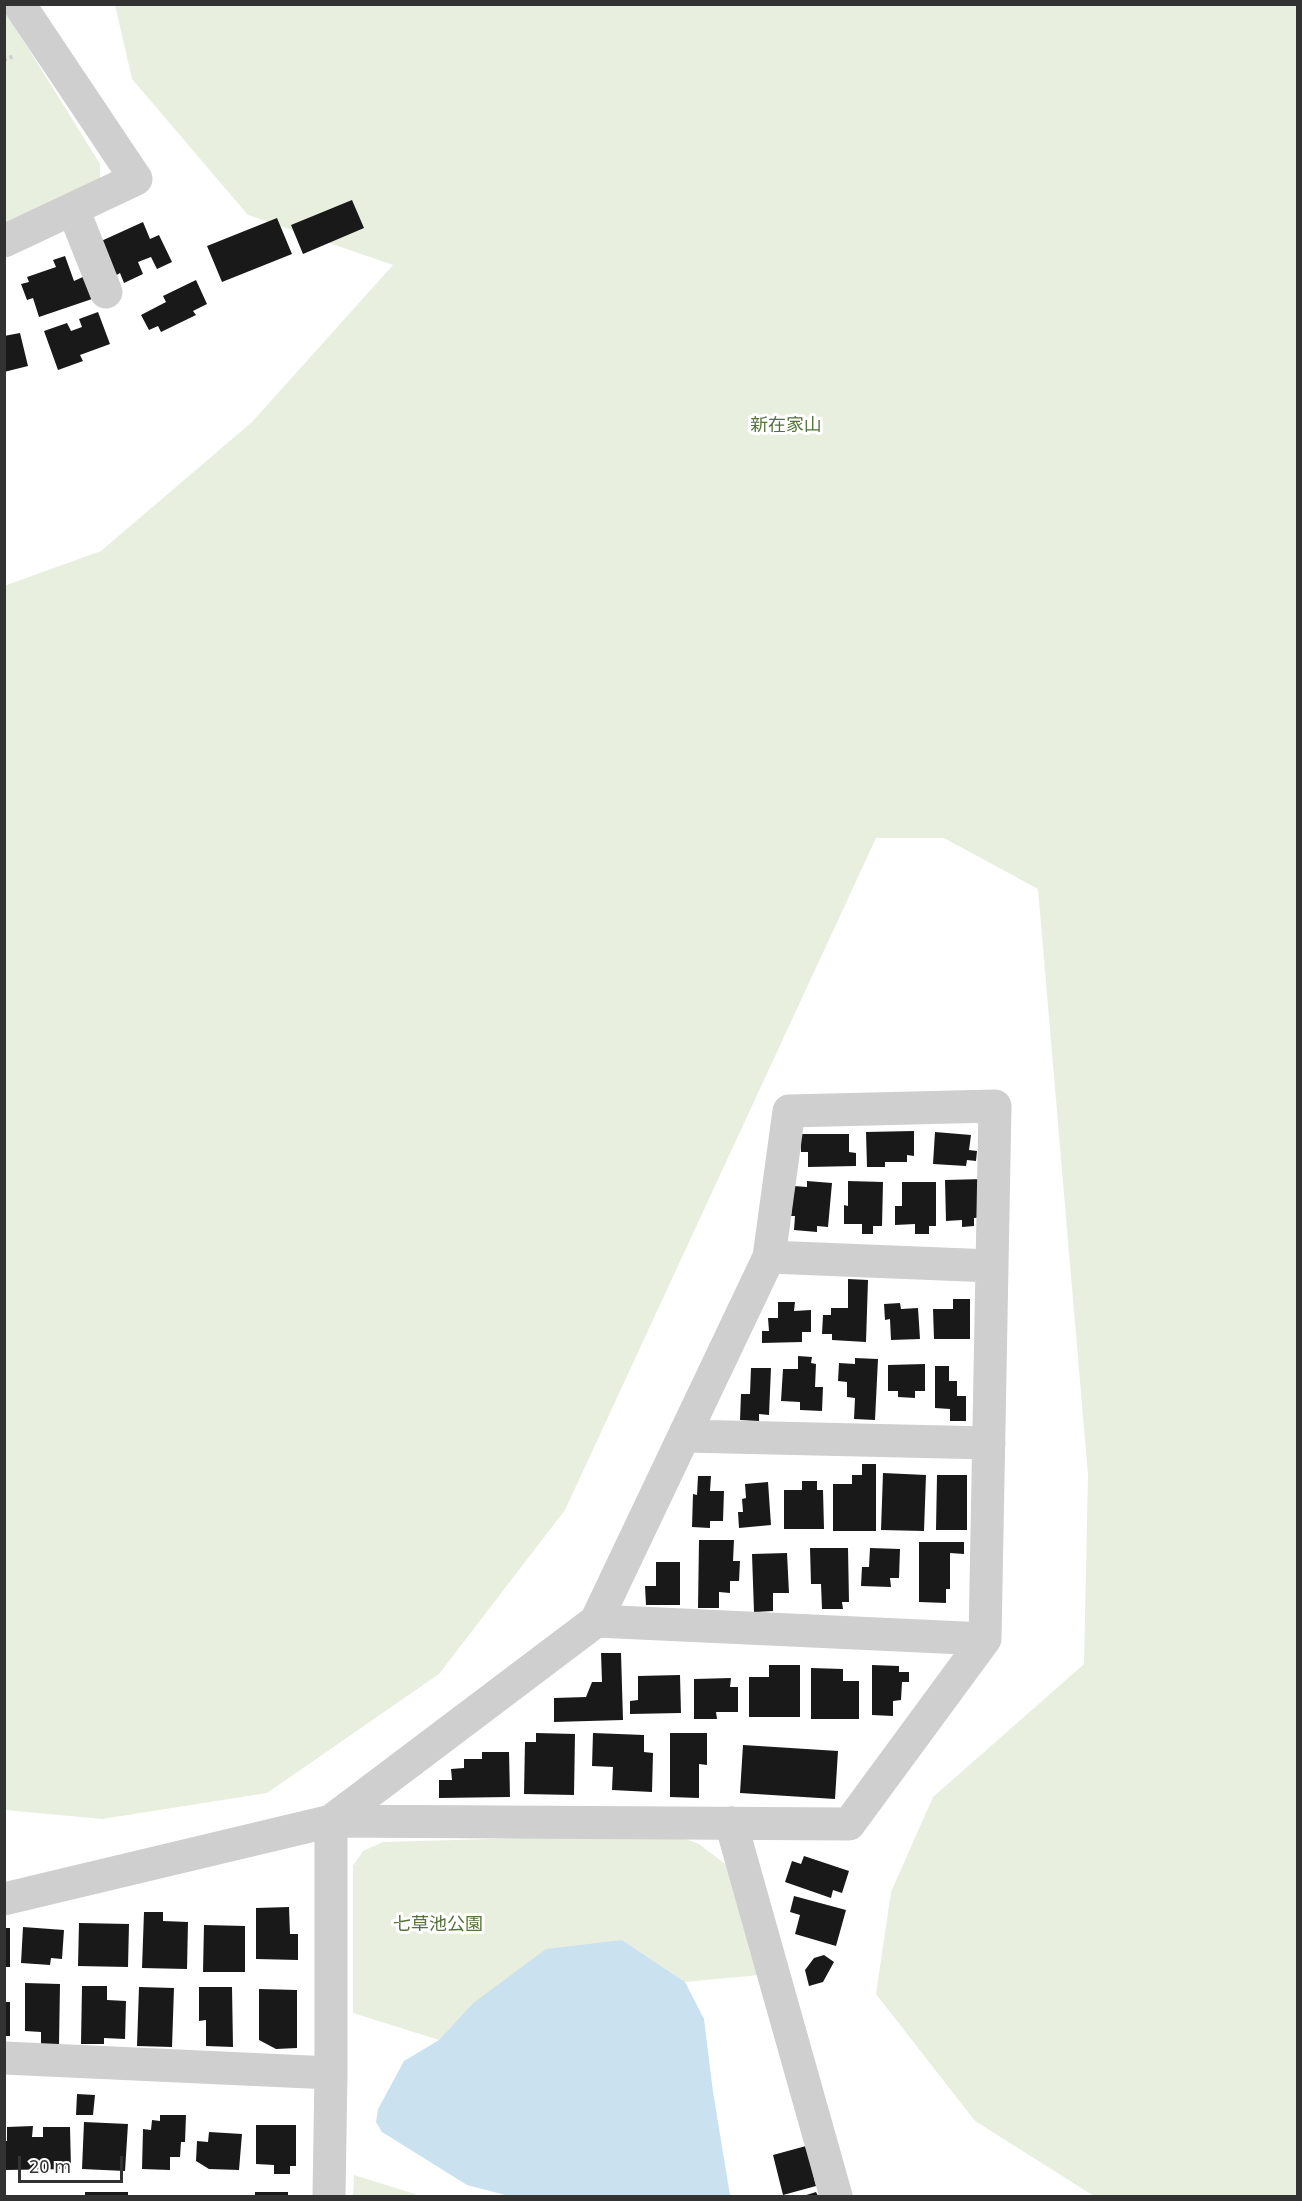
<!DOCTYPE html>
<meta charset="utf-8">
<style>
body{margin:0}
#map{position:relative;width:1302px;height:2201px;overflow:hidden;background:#fff;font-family:"Noto Sans",sans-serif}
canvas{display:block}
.frame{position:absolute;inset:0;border:6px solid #323232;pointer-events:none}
.scale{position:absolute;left:18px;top:2156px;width:105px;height:27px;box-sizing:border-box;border:3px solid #323232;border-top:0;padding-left:8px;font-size:18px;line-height:21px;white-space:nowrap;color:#323232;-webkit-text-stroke:4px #fff;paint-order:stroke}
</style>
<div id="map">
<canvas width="1302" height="2201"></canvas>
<div class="frame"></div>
<div class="scale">20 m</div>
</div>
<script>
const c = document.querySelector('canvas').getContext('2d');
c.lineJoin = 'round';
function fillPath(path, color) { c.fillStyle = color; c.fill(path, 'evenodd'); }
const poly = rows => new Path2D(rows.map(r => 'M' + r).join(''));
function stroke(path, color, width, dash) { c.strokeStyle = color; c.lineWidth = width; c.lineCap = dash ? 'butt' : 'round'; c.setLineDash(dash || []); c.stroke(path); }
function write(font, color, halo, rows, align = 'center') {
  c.font = font + ' "Noto Sans","Noto Sans JP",sans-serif'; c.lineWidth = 6; c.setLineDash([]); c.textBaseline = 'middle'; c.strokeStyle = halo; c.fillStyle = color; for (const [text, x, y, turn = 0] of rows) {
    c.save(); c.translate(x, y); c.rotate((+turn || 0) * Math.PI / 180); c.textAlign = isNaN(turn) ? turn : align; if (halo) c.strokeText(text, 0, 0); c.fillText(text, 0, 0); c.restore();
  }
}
fillPath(poly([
 [115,5,1297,5,1297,2196,1094,2196,975,2121,876,1994,891,1892,933,1797,1084,1664,1088,1475,1038,889,944,838,876,838,565,1510,439,1674,267,1793,102,1819,5,1810,4,586,101,551,252,422,393,265,248,215,132,79],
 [4,9,100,164,100,185,4,229],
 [672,1834,699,1844,734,1871,760,1975,685,1982,622,1940,472,2004,439,2040,353,2013,353,1866,363,1851,383,1842],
 [354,2175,421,2196,422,2196,353,2196]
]), '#e8efdf');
fillPath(poly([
 [622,1940,685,1982,704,2019,713,2092,730,2195,509,2196,467,2185,382,2132,376,2122,378,2109,404,2061,439,2040,472,2004,546,1949]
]), '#cae1f0');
fillPath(poly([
 [352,200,364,228,303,254,291,225],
 [277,218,292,254,222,282,207,246],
 [143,222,150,239,159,235,172,262,157,269,151,257,138,262,143,274,124,283,120,273,115,276,99,242],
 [65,256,74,281,85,276,92,299,39,317,33,298,27,300,21,284,29,282,27,277,56,267,53,260],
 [196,280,207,304,193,311,196,315,161,332,158,326,149,330,141,315,166,302,163,296],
 [98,312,110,344,80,355,83,361,58,370,44,331,67,323,71,331,82,327,79,319],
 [20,333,28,366,4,372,4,336],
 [914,1131,914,1156,907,1155,907,1162,885,1162,885,1167,867,1167,866,1132],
 [935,1132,971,1135,969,1150,977,1151,976,1161,967,1160,966,1166,933,1164],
 [800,1134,849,1134,849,1152,856,1153,856,1166,808,1167,808,1152,801,1152],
 [984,1179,985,1217,974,1218,974,1226,962,1227,962,1220,946,1221,945,1180],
 [807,1181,832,1183,828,1227,817,1226,817,1232,794,1230,795,1216,791,1216,794,1186,807,1187],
 [848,1181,883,1182,882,1226,873,1226,873,1234,862,1234,862,1224,844,1224,844,1205,848,1206],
 [902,1182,936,1182,936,1226,929,1226,929,1234,915,1234,915,1224,895,1225,895,1206,902,1206],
 [848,1279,868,1280,866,1342,832,1340,832,1334,822,1334,823,1315,831,1315,831,1308,848,1308],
 [953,1299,970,1299,970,1339,934,1339,933,1309,953,1309],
 [778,1302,795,1302,794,1311,811,1310,811,1332,802,1332,802,1342,762,1343,762,1331,769,1331,768,1318,778,1318],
 [900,1303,901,1309,918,1308,920,1339,891,1340,890,1319,885,1320,884,1304],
 [798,1356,812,1357,811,1363,816,1364,815,1387,823,1387,822,1411,800,1410,800,1402,781,1401,783,1369,798,1369],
 [855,1358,878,1359,875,1420,854,1419,855,1398,847,1397,847,1382,838,1381,839,1363,855,1364],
 [925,1364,925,1391,915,1391,915,1398,898,1397,898,1391,888,1391,888,1365],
 [935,1366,949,1366,949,1381,957,1381,957,1396,966,1396,966,1421,950,1421,950,1409,935,1408],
 [751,1368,771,1368,769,1415,759,1414,759,1421,740,1420,741,1394,750,1394],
 [862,1464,876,1464,876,1531,833,1531,833,1484,852,1484,852,1475,862,1475],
 [883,1473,926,1475,924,1531,881,1530],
 [937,1475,967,1475,967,1530,936,1530],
 [698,1476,711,1476,710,1491,724,1491,723,1521,710,1521,710,1528,692,1527,693,1494,697,1495],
 [802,1481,817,1481,817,1490,823,1490,824,1529,784,1529,784,1490,802,1490],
 [768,1482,771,1525,739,1528,738,1512,743,1512,742,1499,746,1498,745,1484],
 [699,1540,734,1540,733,1561,740,1561,739,1581,730,1581,730,1593,719,1592,719,1608,698,1608],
 [919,1542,964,1542,964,1554,950,1553,950,1589,946,1589,946,1603,919,1602],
 [810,1548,848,1548,849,1602,842,1602,843,1609,822,1609,821,1584,811,1584],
 [870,1548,900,1549,899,1578,890,1578,891,1587,861,1586,862,1567,869,1567],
 [787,1553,789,1593,773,1593,773,1611,754,1612,752,1554],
 [656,1562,680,1562,680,1605,646,1605,645,1586,656,1586],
 [601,1653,621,1653,623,1720,554,1722,554,1698,586,1697,592,1682,602,1682],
 [769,1665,800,1665,800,1717,749,1717,749,1677,769,1677],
 [872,1665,899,1666,899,1672,909,1672,909,1682,902,1682,901,1700,893,1701,893,1716,872,1715],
 [811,1668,843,1669,843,1681,859,1681,859,1719,811,1719],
 [680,1675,681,1713,630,1714,630,1701,638,1700,638,1676],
 [731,1678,730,1687,738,1687,738,1712,716,1712,717,1719,694,1719,694,1679],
 [536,1733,575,1734,574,1795,524,1794,525,1742,536,1742],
 [593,1733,644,1735,644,1752,653,1753,652,1792,612,1790,613,1767,592,1766],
 [670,1733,707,1733,707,1765,699,1764,699,1798,670,1797],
 [743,1745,838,1751,835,1799,740,1793],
 [482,1752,509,1752,510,1797,439,1798,439,1780,452,1780,451,1769,464,1768,464,1759,482,1759],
 [804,1856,849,1871,842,1893,833,1890,831,1898,785,1882,792,1861,801,1864],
 [794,1896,846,1910,836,1946,795,1934,800,1915,790,1912],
 [289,1907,290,1934,298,1934,298,1960,256,1959,256,1908],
 [144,1912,163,1912,163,1921,188,1922,187,1969,142,1968],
 [79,1923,129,1924,128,1967,78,1966],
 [204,1925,245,1926,245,1972,203,1972],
 [23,1927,64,1930,62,1959,51,1958,50,1965,21,1963],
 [4,1928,10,1928,10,1967,4,1967],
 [824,1955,834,1962,823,1982,809,1986,805,1970,814,1958],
 [25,1983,60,1984,59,2044,41,2044,41,2032,25,2031],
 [82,1986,107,1986,107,2000,126,2001,125,2039,104,2038,104,2044,81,2044],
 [139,1987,174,1988,172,2047,137,2046],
 [199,1987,232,1987,233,2047,206,2046,206,2020,199,2021],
 [259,1989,297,1990,297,2048,276,2049,259,2040],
 [4,2002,10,2002,10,2036,4,2036],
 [77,2094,95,2095,93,2115,76,2115],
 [160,2115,186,2115,185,2142,181,2142,180,2157,170,2157,170,2170,142,2169,143,2129,151,2130,152,2120,160,2121],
 [84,2122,128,2124,125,2171,82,2169],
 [256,2125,296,2125,296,2166,290,2166,290,2174,274,2174,274,2165,256,2164],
 [33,2126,32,2137,43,2137,43,2127,70,2127,71,2169,4,2170,4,2141,7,2141,7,2127],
 [209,2132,242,2134,239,2170,209,2169,196,2161,197,2141,208,2142],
 [806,2146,816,2186,783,2195,773,2155],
 [85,2192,128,2192,128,2196,85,2196],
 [255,2192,288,2192,288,2196,255,2196],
 [816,2192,818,2196,803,2196]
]), '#191919');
stroke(poly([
 [4,60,14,56]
]), '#cfcfcf', 4, [3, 3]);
stroke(poly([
 [73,209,106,292],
 [4,241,136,179,19,4],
 [769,1257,992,1266],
 [685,1436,989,1443],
 [596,1621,985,1639],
 [731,1823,836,2196],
 [4,1899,331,1821,596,1621,769,1257,789,1111,995,1106,985,1639,849,1824,331,1821,331,2073,329,2196],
 [4,2058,331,2073]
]), '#cfcfcf', 33);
write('18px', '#54723a', '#fff', [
 ["新在家山",786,426],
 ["七草池公園",438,1925]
]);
</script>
